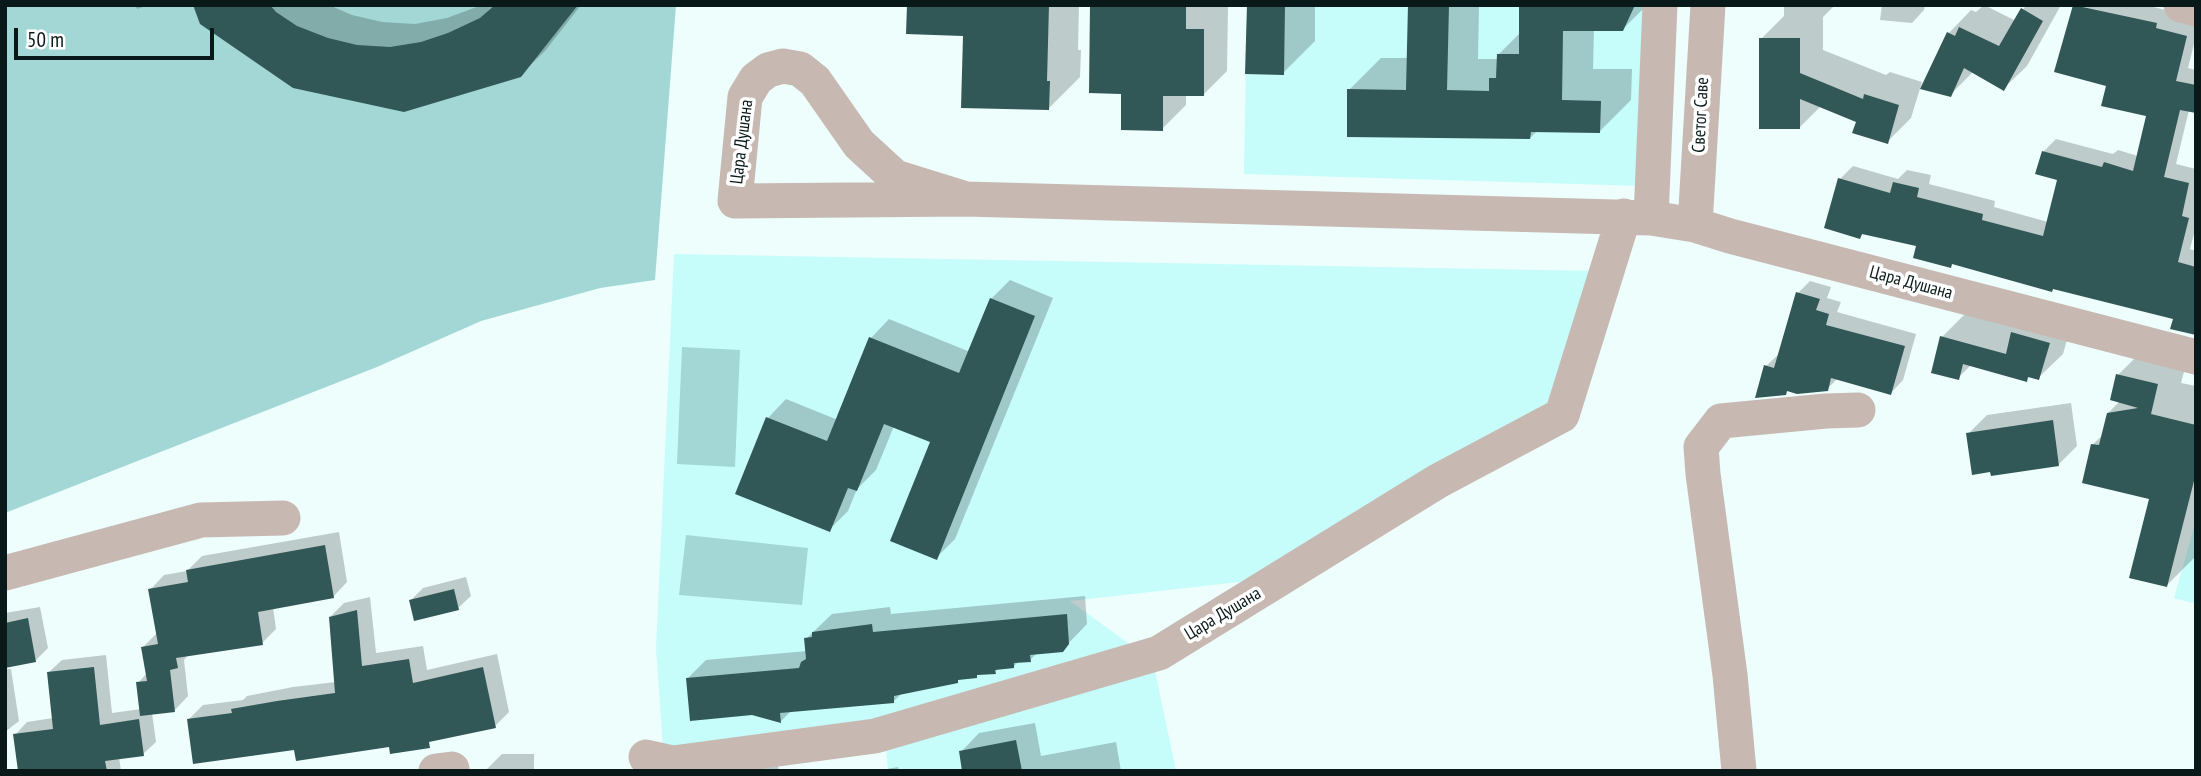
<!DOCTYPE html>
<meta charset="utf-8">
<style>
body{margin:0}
#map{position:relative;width:2201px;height:776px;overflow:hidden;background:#edfefd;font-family:"PT Sans Narrow",sans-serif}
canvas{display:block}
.frame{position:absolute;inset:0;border:7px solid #091919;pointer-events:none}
.scale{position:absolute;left:14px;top:28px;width:200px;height:32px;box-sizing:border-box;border:4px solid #091919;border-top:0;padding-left:9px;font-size:21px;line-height:24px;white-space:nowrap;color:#091919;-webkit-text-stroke:5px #fff;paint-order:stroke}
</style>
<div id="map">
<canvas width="2201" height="776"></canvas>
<div class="frame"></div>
<div class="scale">50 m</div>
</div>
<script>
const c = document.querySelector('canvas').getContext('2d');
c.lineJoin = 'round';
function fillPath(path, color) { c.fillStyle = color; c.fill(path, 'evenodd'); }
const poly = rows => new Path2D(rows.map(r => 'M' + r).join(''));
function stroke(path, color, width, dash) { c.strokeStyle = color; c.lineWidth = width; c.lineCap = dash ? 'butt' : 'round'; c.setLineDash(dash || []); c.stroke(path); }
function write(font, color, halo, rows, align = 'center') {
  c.font = font + ' "PT Sans Narrow",sans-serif'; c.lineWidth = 7; c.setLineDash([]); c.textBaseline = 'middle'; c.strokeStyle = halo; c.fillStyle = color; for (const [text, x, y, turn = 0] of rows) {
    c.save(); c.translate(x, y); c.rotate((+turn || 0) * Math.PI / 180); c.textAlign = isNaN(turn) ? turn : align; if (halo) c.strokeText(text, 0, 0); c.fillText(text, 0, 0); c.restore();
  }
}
fillPath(poly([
 [1247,5,1649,5,1643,186,1244,174],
 [674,254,1596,271,1557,402,1257,580,1070,601,1135,648,881,722,663,748,656,649],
 [2196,520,2196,604,2174,598],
 [1154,666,1176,771,888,771,886,748]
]), '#c6fcfa');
fillPath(poly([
 [5,5,676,5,655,280,600,288,481,321,377,367,5,513],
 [682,347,740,350,735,467,677,464],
 [686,535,808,548,802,605,679,595]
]), '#a2d7d5');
fillPath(poly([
 [135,5,149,5,137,9],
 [195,5,329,5,352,15,382,22,415,24,447,18,482,5,581,5,545,51,520,75,404,110],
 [909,5,1079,5,1078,50,1081,50,1080,77,1048,109,965,35],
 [1091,5,1228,6,1227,71,1203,95,1186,95,1186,105,1162,129,1123,92],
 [1248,5,1315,5,1315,41,1283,73],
 [1409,5,1479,5,1478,59,1498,59,1498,55,1521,32,1521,5,1647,5,1622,30,1594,29,1593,69,1632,69,1631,100,1600,131,1537,131,1530,138,1349,90,1381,58,1408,58],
 [1784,5,1835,5,1823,17,1823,50,1886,75,1890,72,1922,82,1911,118,1887,142,1858,121,1821,106,1800,127,1761,39,1784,16],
 [1882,5,1925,5,1924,10,1912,23,1880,20],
 [1984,5,2016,21,2026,5,2061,5,2027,66,2004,88,1974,71,1950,95,1949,33,1971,10,1976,12],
 [2075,5,2146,5,2169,11,2196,22,2196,36,2188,68,2196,70,2196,112,2189,110,2176,164,2196,169,2194,203,2196,204,2196,226,2190,249,2196,251,2196,333,2175,318,1953,263,1918,245,1864,233,1860,237,1840,179,1853,166,1898,179,1907,170,1931,175,1929,184,1995,201,1994,207,2048,222,2059,179,2043,152,2056,139,2113,154,2118,150,2138,156,2148,115,2108,85,2056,71],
 [1010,280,1053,298,955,539,936,558,932,441,894,426,876,470,857,489,848,511,829,530,737,493,768,418,786,399,838,420,871,338,889,319,970,352,991,299],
 [1810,281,1831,287,1827,298,1841,302,1837,312,1916,334,1903,380,1891,393,1838,378,1827,389,1766,366,1779,354,1798,293],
 [1966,313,2073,318,2063,354,2038,378,2030,376,2026,380,1971,365,1958,378,1942,337],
 [2150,343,2189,353,2181,383,2196,386,2196,556,2167,585,2151,498,2093,444,2103,435,2108,413,2120,401,2118,375],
 [2071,403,2077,446,2058,465,1968,434,1987,415],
 [339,532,347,582,333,597,273,607,276,629,262,643,189,654,184,660,188,696,174,711,152,713,156,742,143,754,119,757,121,771,20,771,15,735,27,722,53,718,49,672,62,660,106,655,112,713,141,709,138,683,147,673,143,647,157,633,150,590,164,575,187,571,202,556],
 [466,577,471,596,458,608,411,600,423,588],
 [1085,596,1087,624,1062,650,1038,652,1030,660,1019,661,1013,667,999,668,995,672,979,673,976,676,960,678,957,681,903,692,894,701,792,710,781,721,687,679,706,660,807,651,806,639,832,614,890,607,891,614],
 [370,597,376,653,423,646,427,670,497,654,509,712,495,726,390,745,296,748,189,719,203,705,243,700,247,696,293,687,336,682,330,617,344,603],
 [40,607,48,648,35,661,5,666,5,613],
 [5,669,11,669,19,721,5,732],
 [1035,723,1041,756,1116,742,1121,771,964,771,961,752,979,733],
 [502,754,534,754,534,769,563,769,563,771,485,771],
 [776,756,779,771,697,771],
 [898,767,899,771,876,771]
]), '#0003');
fillPath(poly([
 [193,5,270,5,276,12,297,26,328,38,357,45,390,47,421,42,448,33,480,18,495,5,578,5,521,77,404,112,293,88,200,24],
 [907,5,1049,5,1047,81,1050,81,1049,110,961,108,963,36,906,34],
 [1090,5,1186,5,1186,29,1204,29,1204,96,1163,96,1163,131,1121,130,1121,94,1089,93],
 [1247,5,1285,5,1284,75,1245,74],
 [1408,5,1449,5,1447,90,1489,91,1489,78,1496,78,1497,54,1519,54,1519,5,1635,5,1623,31,1563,31,1562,100,1601,101,1600,133,1531,132,1530,139,1347,137,1347,89,1406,90],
 [2073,5,2157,23,2156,28,2187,36,2176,81,2196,85,2196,113,2180,110,2164,177,2189,183,2182,216,2189,218,2178,262,2196,267,2196,335,2170,329,2173,319,2053,289,2052,292,1952,264,1951,268,1913,258,1916,246,1862,234,1860,239,1824,228,1838,178,1890,193,1893,182,1919,188,1917,197,1983,214,1982,220,2043,236,2057,180,2035,174,2042,151,2102,167,2104,162,2133,171,2146,116,2101,106,2106,86,2054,72],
 [2021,8,2043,21,2004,91,1964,68,1951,97,1920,89,1947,32,1955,36,1959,27,1999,46],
 [1759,38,1800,38,1800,73,1863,99,1864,94,1899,105,1888,144,1852,133,1856,122,1800,99,1800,129,1759,129],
 [1796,292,1820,299,1816,310,1829,314,1826,325,1905,346,1891,395,1831,378,1828,391,1797,394,1787,391,1786,395,1755,398,1764,365,1774,368],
 [990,298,1035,316,937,560,890,541,930,442,884,424,857,491,848,488,830,532,735,494,766,417,827,441,869,337,959,373],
 [2011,332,2050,343,2039,380,2028,377,2027,382,1963,364,1959,380,1931,373,1940,336,2006,354],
 [2116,374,2158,384,2151,414,2196,425,2196,473,2167,587,2129,578,2149,499,2082,483,2091,444,2099,445,2107,413,2138,408,2110,400],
 [2053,420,2059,466,1991,476,1990,472,1972,475,1966,433],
 [325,545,334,598,258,612,263,645,176,658,178,668,170,670,175,712,140,716,136,682,147,681,141,647,158,644,148,589,188,582,186,570],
 [454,589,459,610,414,621,409,600],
 [357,610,362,666,409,659,413,683,483,667,496,728,429,742,430,748,390,754,389,747,296,761,294,750,193,764,187,719,232,713,231,709,277,701,335,693,329,617],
 [1067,614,1069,644,1063,652,1030,655,1031,662,1014,663,1014,668,995,670,996,674,977,675,977,678,958,680,958,683,894,696,894,703,780,713,781,723,752,715,690,721,686,678,799,668,801,662,806,659,804,638,812,637,812,632,872,624,873,632],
 [28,618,36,662,5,668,5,623],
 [94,667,100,725,139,719,144,756,105,761,107,771,18,771,13,734,53,729,47,672],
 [1016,740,1022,771,962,771,959,751]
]), '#315756');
stroke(poly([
 [2181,5,2196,9],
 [966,199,895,177,859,144,815,81,800,69,783,66,768,70,756,79,745,97,735,201,966,199,1651,218,1695,225,1730,236,2196,357],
 [1651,218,1660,5],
 [1695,225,1708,5],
 [5,573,201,520,283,518],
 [646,757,673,763,875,736,1159,653,1438,481,1562,415,1624,216],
 [436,771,452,769,452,771],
 [1739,771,1730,675,1703,474,1701,447,1721,421,1826,411,1858,410]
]), '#c7b9b1', 35);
write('18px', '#091919', '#fff', [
 ["Светог Саве",1701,115,-87],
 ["Цара Душана",742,142,-83],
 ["Цара Душана",1911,283,15],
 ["Цара Душана",1223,614,-31]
]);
</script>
